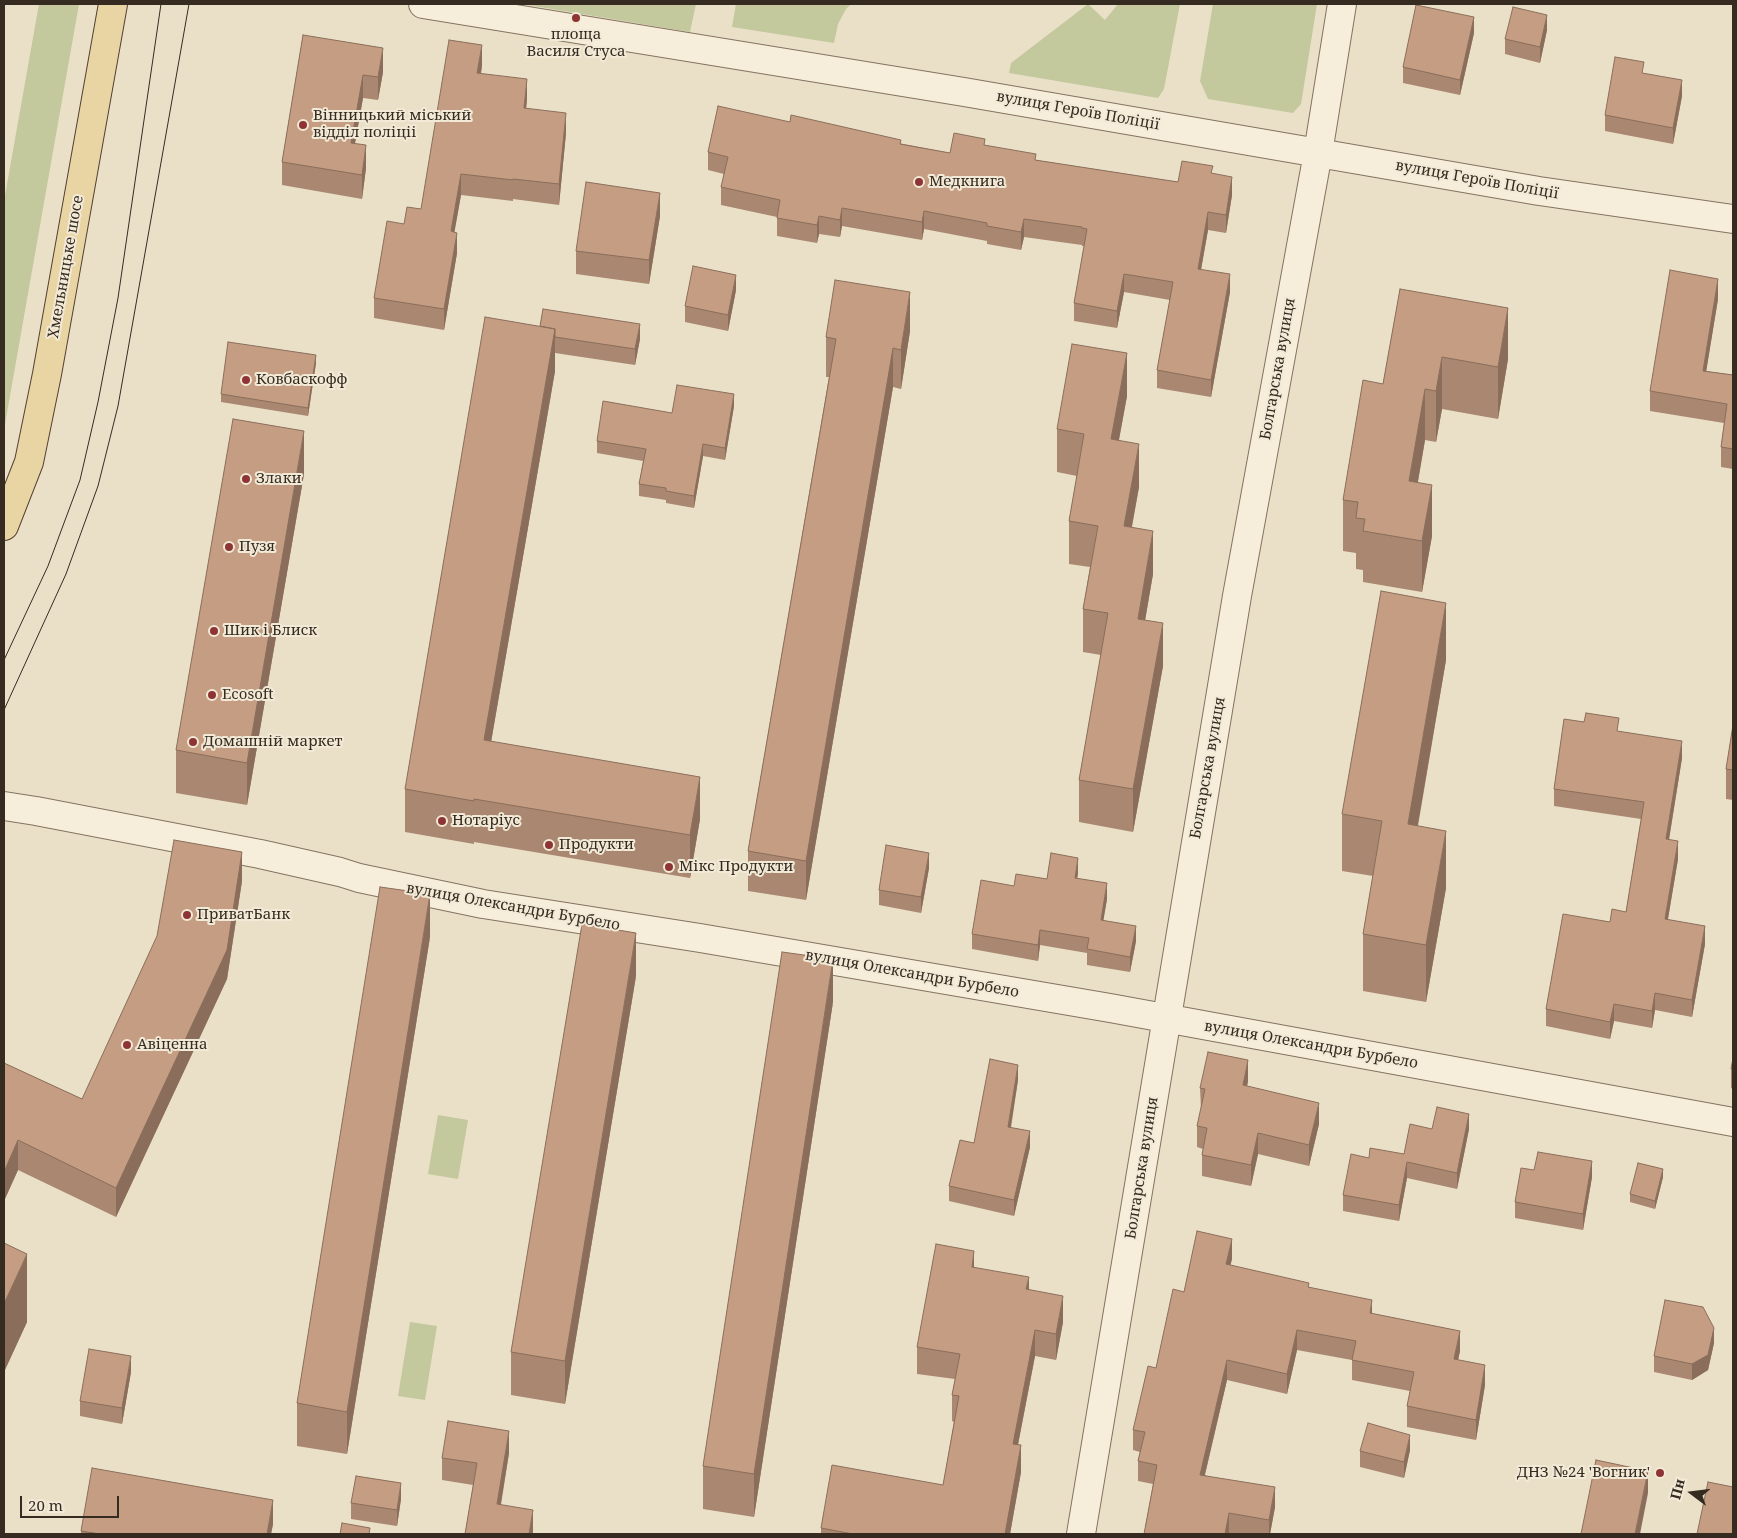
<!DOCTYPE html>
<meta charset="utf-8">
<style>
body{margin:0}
#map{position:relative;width:1737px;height:1538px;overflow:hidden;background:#eae0c8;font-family:"Noto Serif",serif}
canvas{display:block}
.frame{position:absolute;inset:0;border:5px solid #362b21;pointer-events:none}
.north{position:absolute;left:1667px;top:1468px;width:50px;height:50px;-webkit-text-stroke:4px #f2ead7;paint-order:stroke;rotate:285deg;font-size:14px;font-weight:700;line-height:20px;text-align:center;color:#362b21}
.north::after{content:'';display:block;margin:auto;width:18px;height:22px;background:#362b21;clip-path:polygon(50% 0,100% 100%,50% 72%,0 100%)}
.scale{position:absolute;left:20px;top:1496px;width:99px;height:22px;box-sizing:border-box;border:2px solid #362b21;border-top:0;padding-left:6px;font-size:15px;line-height:18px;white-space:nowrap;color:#362b21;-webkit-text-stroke:4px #f2ead7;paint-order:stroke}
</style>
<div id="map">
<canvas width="1737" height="1538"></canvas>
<div class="frame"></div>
<div class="north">Пн</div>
<div class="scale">20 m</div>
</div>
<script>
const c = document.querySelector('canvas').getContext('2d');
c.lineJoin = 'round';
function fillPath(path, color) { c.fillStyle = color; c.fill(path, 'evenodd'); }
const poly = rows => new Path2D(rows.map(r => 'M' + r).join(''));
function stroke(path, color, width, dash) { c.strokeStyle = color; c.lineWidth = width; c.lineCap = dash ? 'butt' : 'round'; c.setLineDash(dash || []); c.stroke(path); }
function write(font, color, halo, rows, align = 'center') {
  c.font = font + ' "Noto Serif",serif'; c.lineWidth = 4; c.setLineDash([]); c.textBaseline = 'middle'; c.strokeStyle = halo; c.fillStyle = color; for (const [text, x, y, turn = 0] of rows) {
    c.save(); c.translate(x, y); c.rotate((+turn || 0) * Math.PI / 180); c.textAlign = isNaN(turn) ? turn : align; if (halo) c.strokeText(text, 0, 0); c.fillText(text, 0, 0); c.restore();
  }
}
fillPath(poly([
 [39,4,79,4,4,430,4,201],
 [522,4,696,4,690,32],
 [736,4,851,4,846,9,838,24,834,43,732,27],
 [1088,4,1105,20,1118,4,1180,4,1164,89,1158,98,1009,73,1011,63],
 [1213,4,1317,4,1301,104,1293,113,1208,99,1200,81],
 [438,1115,468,1120,458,1179,428,1174],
 [410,1322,437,1326,425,1400,398,1396]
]), '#c3c89d');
const minor = poly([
 [423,4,964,92,1539,191,1733,219],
 [4,806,36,811,260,854,340,872,359,878,483,904,700,938,1110,1008,1733,1122],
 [1081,1534,1237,596,1318,153,1342,4]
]);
const primary = poly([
 [4,526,29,462,47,374,113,4]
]);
stroke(minor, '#85735f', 30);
stroke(primary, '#534132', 30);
stroke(minor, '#f6eedb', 28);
stroke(primary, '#e9d4a4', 28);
stroke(poly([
 [4,660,48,566,80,480,98,402,118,298,161,4],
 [4,710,66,574,98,486,118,406,189,4]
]), '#362b21', 1);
fillPath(poly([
 [1547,30,1540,63,1505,54,1505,39],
 [1474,33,1460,95,1403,83,1403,67],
 [303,35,383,72,378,100,363,98,355,143,366,168,362,199,282,185,282,162],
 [482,66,481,74,527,99,526,109,566,133,559,205,513,199,513,201,461,195,454,232,457,253,444,330,374,318,374,298,421,209],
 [1682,96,1673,144,1605,131,1605,115],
 [790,122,950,153,985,145,1036,160,1178,182,1213,174,1232,195,1226,233,1208,230,1201,269,1230,292,1211,397,1157,388,1157,370,1170,300,1124,292,1117,328,1074,321,1074,303,1084,246,1082,246,1082,245,1024,237,1021,250,987,244,987,241,924,229,922,240,842,226,840,237,819,234,817,243,777,236,777,217,721,205,721,187,724,174,708,170,708,152],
 [660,216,649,284,576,274,576,251],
 [1400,289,1508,359,1498,419,1442,409,1436,442,1425,440,1418,482,1432,536,1422,592,1363,582,1363,570,1356,569,1356,553,1343,551,1343,500,1383,384],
 [736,290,728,331,685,322,685,306],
 [1718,299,1706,371,1733,375,1733,469,1721,467,1721,447,1724,423,1650,411,1650,391],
 [540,326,640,339,635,365,555,353,555,371,491,742,700,819,690,878,474,842,474,844,405,832,405,789],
 [910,331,901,389,893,387,806,900,748,891,748,851,829,377,826,377,826,337],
 [316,363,308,416,221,402,221,394],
 [1127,396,1119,440,1139,487,1132,527,1153,574,1145,620,1163,666,1133,832,1079,822,1079,780,1101,655,1083,652,1083,609,1090,567,1069,564,1069,521,1077,476,1057,472,1057,429],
 [734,406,725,460,703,456,694,508,666,503,666,500,639,496,639,484,643,461,597,453,597,441,672,413],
 [304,474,247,805,176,793,176,750],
 [1446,660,1418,826,1446,888,1426,1002,1363,991,1363,934,1373,876,1342,871,1342,814],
 [1733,725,1733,800,1726,799,1726,769],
 [1619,731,1682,758,1669,840,1678,859,1668,919,1705,944,1692,1017,1655,1010,1652,1028,1614,1021,1610,1039,1546,1026,1546,1009,1610,922,1626,912,1641,819,1554,806,1554,789],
 [929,868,921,913,879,905,879,890],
 [1078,873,1077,878,1107,899,1103,920,1136,941,1130,972,1087,965,1087,953,1040,945,1038,961,972,949,972,934,1014,886],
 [242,881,227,979,116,1217,18,1170,4,1201,4,1063,82,1099],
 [430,937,347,1454,297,1446,297,1403],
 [636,976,565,1404,511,1395,511,1352],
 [833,1002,754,1517,703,1509,703,1466],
 [1733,1058,1733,1089,1731,1088,1731,1069],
 [1018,1080,1011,1128,1030,1147,1014,1216,949,1201,949,1186,974,1143],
 [1248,1081,1247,1086,1319,1124,1309,1166,1258,1154,1251,1186,1202,1176,1202,1155,1203,1149,1197,1147,1197,1126,1201,1109,1200,1088],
 [1432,1129,1469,1129,1457,1189,1407,1178,1399,1221,1343,1211,1343,1195,1369,1158,1404,1154],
 [1534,1170,1592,1177,1583,1230,1515,1218,1515,1202],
 [1663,1177,1655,1209,1630,1202,1630,1194],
 [4,1243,27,1322,4,1372],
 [1232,1259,1230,1265,1309,1287,1460,1351,1458,1360,1485,1385,1476,1440,1407,1427,1407,1406,1410,1391,1352,1380,1352,1360,1297,1350,1287,1394,1227,1380,1205,1475,1275,1507,1270,1534,1234,1534,1229,1533,1229,1534,1144,1534,1153,1484,1138,1481,1138,1461,1140,1452,1133,1450,1133,1430,1184,1292],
 [974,1267,1029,1290,1063,1322,1056,1360,1035,1356,1018,1445,1021,1472,1010,1534,821,1534,821,1528,943,1485,954,1422,952,1421,952,1395,955,1379,917,1374,917,1347],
 [1714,1343,1708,1370,1692,1380,1654,1372,1654,1356],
 [131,1372,122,1424,80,1416,80,1401],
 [1410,1450,1404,1478,1360,1467,1360,1451],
 [509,1453,501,1505,533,1532,533,1534,465,1534,473,1485,442,1480,442,1458],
 [401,1499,397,1526,351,1519,351,1503],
 [273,1524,271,1534,81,1534,81,1531]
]), '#a98770');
fillPath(poly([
 [1547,15,1547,30,1540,63,1540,47],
 [1474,17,1474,33,1460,95,1460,80],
 [482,45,482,66,477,94,477,73],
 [383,48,383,72,378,100,378,77],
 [363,75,363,98,351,166,351,143],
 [527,79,527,99,524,129,524,108],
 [1682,80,1682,96,1673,144,1673,128],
 [566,113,566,133,559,205,559,184],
 [366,145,366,168,362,199,362,175],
 [461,174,461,195,451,252,451,231],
 [1232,177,1232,195,1226,233,1226,215],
 [660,193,660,216,649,284,649,260],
 [842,208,842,226,840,237,840,220],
 [924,211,924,229,922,240,922,222],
 [1208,212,1208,230,1198,287,1198,269],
 [819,216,819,234,817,243,817,225],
 [1024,219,1024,237,1021,250,1021,232],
 [457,233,457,253,444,330,444,309],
 [1124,274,1124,292,1117,328,1117,311],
 [1230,274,1230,292,1211,397,1211,380],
 [736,275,736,290,728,331,728,315],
 [1718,279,1718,299,1703,391,1703,371],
 [910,292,910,331,901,389,901,350],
 [1508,308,1508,359,1498,419,1498,367],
 [640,324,640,339,635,365,635,349],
 [555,329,555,371,484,783,484,740],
 [893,348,893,387,806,900,806,861],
 [1127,353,1127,396,1111,482,1111,439],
 [316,355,316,363,308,416,308,408],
 [1442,357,1442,409,1436,442,1436,391],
 [1425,389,1425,440,1409,532,1409,481],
 [734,394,734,406,725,460,725,448],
 [304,431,304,474,247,805,247,763],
 [703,444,703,456,694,508,694,496],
 [1139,444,1139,487,1124,568,1124,526],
 [1432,485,1432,536,1422,592,1422,541],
 [1153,531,1153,574,1138,662,1138,619],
 [1446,603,1446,660,1408,881,1408,824],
 [1163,623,1163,666,1133,832,1133,789],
 [1682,741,1682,758,1666,857,1666,839],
 [700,777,700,819,690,878,690,835],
 [1446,831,1446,888,1426,1002,1426,945],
 [1678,841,1678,859,1665,936,1665,919],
 [242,852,242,881,227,979,116,1217,116,1188],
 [929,853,929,868,921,913,921,897],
 [1078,858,1078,873,1075,893,1075,878],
 [1107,883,1107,899,1101,935,1101,920],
 [430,894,430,937,347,1454,347,1412],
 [1136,926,1136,941,1130,972,1130,957],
 [1705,926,1705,944,1692,1017,1692,1000],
 [1040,930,1040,945,1038,961,1038,945],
 [636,933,636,976,565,1404,565,1361],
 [833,959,833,1002,754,1517,754,1474],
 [1655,993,1655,1010,1652,1028,1652,1011],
 [1614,1004,1614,1021,1610,1039,1610,1022],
 [1248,1060,1248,1081,1243,1106,1243,1085],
 [1018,1065,1018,1080,1008,1143,1008,1127],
 [1319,1103,1319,1124,1309,1166,1309,1145],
 [1469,1114,1469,1129,1457,1189,1457,1173],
 [1030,1131,1030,1147,1014,1216,1014,1200],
 [1258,1133,1258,1154,1251,1186,1251,1165],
 [18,1140,18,1170,4,1201,4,1172],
 [1592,1161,1592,1177,1583,1230,1583,1214],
 [1407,1162,1407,1178,1399,1221,1399,1205],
 [1663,1169,1663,1177,1655,1209,1655,1201],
 [1232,1239,1232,1259,1226,1284,1226,1264],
 [974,1251,974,1277,972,1267],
 [27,1254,27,1322,4,1372,4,1304],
 [1029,1277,1029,1304,1026,1289],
 [1063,1296,1063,1322,1056,1360,1056,1334],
 [1372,1300,1372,1321,1370,1313],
 [1714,1328,1714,1343,1708,1370,1692,1380,1692,1364],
 [1035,1330,1035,1356,1013,1470,1013,1444],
 [1297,1330,1297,1350,1287,1394,1287,1374],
 [1460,1331,1460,1351,1454,1379,1454,1359],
 [131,1356,131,1372,122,1424,122,1408],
 [1227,1360,1227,1380,1200,1495,1200,1475],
 [1485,1365,1485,1385,1476,1440,1476,1420],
 [509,1431,509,1453,497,1526,497,1504],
 [1410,1435,1410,1450,1404,1478,1404,1462],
 [1021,1445,1021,1472,1010,1534,1005,1534],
 [1648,1471,1648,1493,1640,1534,1635,1534],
 [401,1483,401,1499,397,1526,397,1510],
 [1275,1487,1275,1507,1270,1534,1269,1534,1269,1520],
 [273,1500,273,1524,271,1534,267,1534],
 [533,1510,533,1534,529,1534],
 [1229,1513,1229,1534,1225,1534]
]), '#8a6e5b');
const building = poly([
 [1416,5,1474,17,1460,80,1403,67,1416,5],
 [1513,7,1547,15,1540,47,1505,39,1513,7],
 [303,35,383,48,378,77,363,75,351,143,366,145,362,175,282,162,303,35],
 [449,40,482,45,477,73,527,79,524,108,566,113,559,184,513,179,513,180,461,174,451,231,457,233,444,309,374,298,387,221,404,224,407,207,421,209,449,40],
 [1615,57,1644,62,1642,73,1682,80,1673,128,1605,115,1615,57],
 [718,106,790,122,791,115,901,140,900,144,950,153,954,133,985,139,984,145,1036,154,1035,160,1178,182,1182,161,1213,166,1211,173,1232,177,1226,215,1208,212,1198,269,1230,274,1211,380,1157,370,1173,282,1124,274,1117,311,1074,303,1087,229,1082,228,1082,227,1024,219,1021,232,987,226,987,223,924,211,922,222,842,208,840,220,819,216,817,225,777,218,780,200,721,187,728,157,708,152,718,106],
 [586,182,660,193,649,260,576,251,586,182],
 [693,266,736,275,728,315,685,306,693,266],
 [1670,270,1718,279,1703,371,1733,375,1733,449,1721,447,1727,404,1650,391,1670,270],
 [835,280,910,292,901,350,893,348,806,861,748,851,836,339,826,337,835,280],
 [1400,289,1508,308,1498,367,1442,357,1436,391,1425,389,1409,481,1432,485,1422,541,1363,531,1365,519,1356,518,1358,502,1343,500,1363,380,1383,384,1400,289],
 [543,309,640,324,635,349,555,337,555,329,540,326,543,309],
 [485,317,555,329,484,740,700,777,690,835,474,799,474,801,405,789,485,317],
 [228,342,316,355,308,408,221,394,228,342],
 [1072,344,1127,353,1111,439,1139,444,1124,526,1153,531,1138,619,1163,623,1133,789,1079,780,1108,613,1083,609,1098,526,1069,521,1084,434,1057,429,1072,344],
 [677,385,734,394,725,448,703,444,694,496,666,491,666,488,639,484,646,449,597,441,603,401,672,413,677,385],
 [233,419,304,431,247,763,176,750,233,419],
 [1381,591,1446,603,1408,824,1446,831,1426,945,1363,934,1382,821,1342,814,1381,591],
 [1586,713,1619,718,1617,731,1682,741,1666,839,1678,841,1665,919,1705,926,1692,1000,1655,993,1652,1011,1614,1004,1610,1022,1546,1009,1563,914,1610,922,1612,909,1626,912,1644,802,1554,789,1564,719,1584,722,1586,713],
 [1733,725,1733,770,1726,769,1733,725],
 [174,840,242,852,227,950,116,1188,18,1140,4,1172,4,1063,82,1099,157,936,174,840],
 [886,845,929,853,921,897,879,890,886,845],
 [1051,853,1078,858,1075,878,1107,883,1101,920,1136,926,1130,957,1087,949,1089,938,1040,930,1038,945,972,934,981,880,1014,886,1016,874,1047,879,1051,853],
 [380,887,430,894,347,1412,297,1403,380,887],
 [582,924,636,933,565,1361,511,1352,582,924],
 [782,952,833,959,754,1474,703,1466,782,952],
 [1208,1052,1248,1060,1243,1085,1319,1103,1309,1145,1258,1133,1251,1165,1202,1155,1207,1128,1197,1126,1205,1089,1200,1088,1208,1052],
 [1733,1058,1733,1069,1731,1069,1733,1058],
 [990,1059,1018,1065,1008,1127,1030,1131,1014,1200,949,1186,960,1140,974,1143,990,1059],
 [1437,1107,1469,1114,1457,1173,1407,1162,1399,1205,1343,1195,1351,1154,1369,1158,1370,1148,1404,1154,1410,1124,1432,1129,1437,1107],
 [1538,1152,1592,1161,1583,1214,1515,1202,1521,1168,1534,1170,1538,1152],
 [1638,1163,1663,1169,1655,1201,1630,1194,1638,1163],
 [1197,1231,1232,1239,1226,1264,1309,1283,1308,1287,1372,1300,1370,1313,1460,1331,1454,1359,1485,1365,1476,1420,1407,1406,1414,1372,1352,1360,1356,1341,1297,1330,1287,1374,1227,1360,1200,1475,1275,1487,1269,1520,1229,1513,1225,1534,1144,1534,1157,1465,1138,1461,1145,1432,1133,1430,1148,1366,1156,1368,1173,1289,1184,1292,1197,1231],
 [4,1243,27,1254,4,1304,4,1243],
 [936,1244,974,1251,972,1267,1029,1277,1026,1289,1063,1296,1056,1334,1035,1330,1013,1444,1021,1445,1005,1534,853,1534,821,1528,832,1465,943,1485,959,1396,952,1395,960,1354,917,1347,936,1244],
 [1665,1300,1703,1307,1714,1328,1708,1355,1692,1364,1654,1356,1665,1300],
 [89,1349,131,1356,122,1408,80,1401,89,1349],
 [448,1421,509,1431,497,1504,533,1510,529,1534,465,1534,477,1463,442,1458,448,1421],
 [1368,1423,1410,1435,1404,1462,1360,1451,1368,1423],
 [1596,1460,1648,1471,1635,1534,1581,1534,1596,1460],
 [92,1468,273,1500,267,1534,100,1534,81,1531,92,1468],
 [356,1476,401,1483,397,1510,351,1503,356,1476],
 [1708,1482,1733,1487,1733,1534,1697,1534,1708,1482],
 [342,1523,370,1528,369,1534,340,1534,342,1523]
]);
fillPath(building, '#c59d82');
stroke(building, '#8a6e5b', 1);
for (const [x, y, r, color] of [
 [576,18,5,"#8e3435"],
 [303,125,5,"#8e3435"],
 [919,182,5,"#8e3435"],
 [246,380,5,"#8e3435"],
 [246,479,5,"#8e3435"],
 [229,547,5,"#8e3435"],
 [214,631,5,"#8e3435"],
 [212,695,5,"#8e3435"],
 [193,742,5,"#8e3435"],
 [442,821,5,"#8e3435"],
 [549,845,5,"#8e3435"],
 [669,867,5,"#8e3435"],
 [187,915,5,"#8e3435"],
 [127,1045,5,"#8e3435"],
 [1660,1473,5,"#8e3435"]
]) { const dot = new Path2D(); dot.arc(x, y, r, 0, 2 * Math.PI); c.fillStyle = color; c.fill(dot); stroke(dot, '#f2ead7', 2); }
write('15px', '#362b21', '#f2ead7', [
 ["площа",576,35,"center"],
 ["Василя Стуса",576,52,"center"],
 ["Вінницький міський",313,116],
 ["відділ поліціі",313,133],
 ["Медкнига",929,182],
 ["Ковбаскофф",256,380],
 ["Злаки",256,479],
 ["Пузя",239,547],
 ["Шик і Блиск",224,631],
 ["Ecosoft",222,695],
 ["Домашній маркет",203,742],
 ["Нотаріус",452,821],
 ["Продукти",559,845],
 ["Мікс Продукти",679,867],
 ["ПриватБанк",197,915],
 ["Авіценна",137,1045],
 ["ДНЗ №24 'Вогник'",1650,1473,"right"]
], 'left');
write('15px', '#362b21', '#f2ead7', [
 ["вулиця Героїв Поліції",1078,111,10],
 ["вулиця Героїв Поліції",1477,180,10],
 ["Хмельницьке шосе",66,267,-80],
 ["Болгарська вулиця",1278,369,-80],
 ["Болгарська вулиця",1208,768,-80],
 ["вулиця Олександри Бурбело",513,907,10],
 ["вулиця Олександри Бурбело",912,974,10],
 ["вулиця Олександри Бурбело",1311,1045,10],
 ["Болгарська вулиця",1142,1168,-81]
]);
</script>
